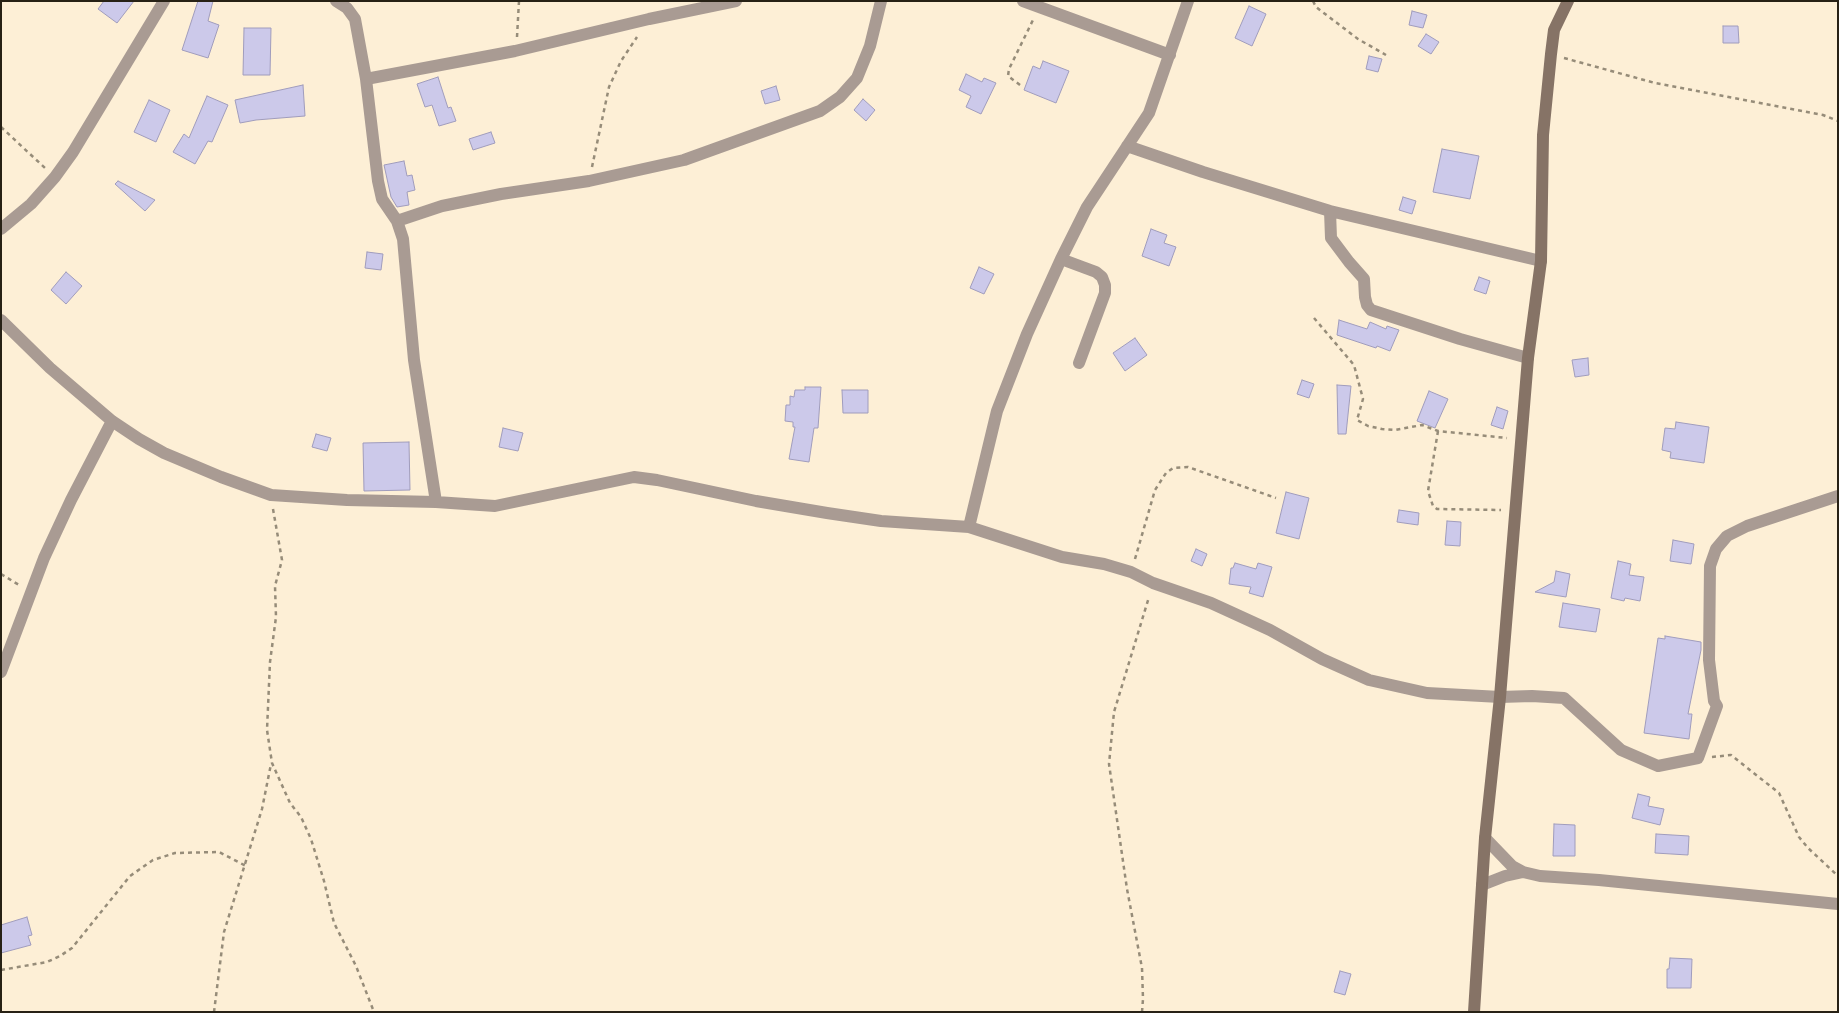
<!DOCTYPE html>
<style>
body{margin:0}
#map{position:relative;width:1839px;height:1013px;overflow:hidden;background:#fdefd6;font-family:"Titillium Web",sans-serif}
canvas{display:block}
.frame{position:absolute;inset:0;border:2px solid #272115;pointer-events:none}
</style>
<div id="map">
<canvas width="1839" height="1013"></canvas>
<div class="frame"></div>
</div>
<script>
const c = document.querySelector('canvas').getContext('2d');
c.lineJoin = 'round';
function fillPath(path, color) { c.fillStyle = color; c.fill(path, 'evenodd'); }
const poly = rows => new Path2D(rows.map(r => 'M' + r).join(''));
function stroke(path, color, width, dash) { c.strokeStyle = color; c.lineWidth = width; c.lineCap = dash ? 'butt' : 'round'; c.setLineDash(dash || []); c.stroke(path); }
const building = poly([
 [104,1,134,1,117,23,98,9,104,1],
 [198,1,213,1,208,21,219,25,208,58,182,50,198,1],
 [1249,6,1266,14,1252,46,1235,38,1249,6],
 [1412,11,1427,15,1423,28,1409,25,1412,11],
 [1723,26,1738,26,1739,43,1723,43,1723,26],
 [244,28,271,28,270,75,243,75,244,28],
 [1426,34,1439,42,1431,54,1418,46,1426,34],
 [1369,56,1382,59,1378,72,1366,69,1369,56],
 [1043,61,1069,71,1056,103,1024,90,1033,66,1040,69,1043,61],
 [966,74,982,82,984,78,996,83,981,114,966,107,971,96,959,90,966,74],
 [438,77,448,108,451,107,456,121,439,126,432,105,425,107,417,84,438,77],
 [303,85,305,116,256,120,240,123,235,100,303,85],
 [776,86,780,100,765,104,761,91,776,86],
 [207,96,228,105,212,142,208,141,195,164,173,152,184,134,189,138,207,96],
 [863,99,875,110,866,121,854,110,863,99],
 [149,100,170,110,156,142,134,132,149,100],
 [491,132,495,143,473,150,469,139,491,132],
 [1442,149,1479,156,1470,199,1433,192,1442,149],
 [404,161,407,176,412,175,415,190,407,192,409,205,397,207,391,197,384,165,404,161],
 [118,181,155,200,145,211,115,184,118,181],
 [1403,197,1416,201,1412,214,1399,210,1403,197],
 [1151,229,1167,235,1164,243,1176,247,1169,266,1142,256,1151,229],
 [367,252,383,254,381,270,365,268,367,252],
 [979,267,994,274,984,294,970,288,979,267],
 [66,272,82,286,66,304,51,290,66,272],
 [1479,277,1490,281,1486,294,1474,290,1479,277],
 [1339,320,1367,329,1370,322,1386,329,1387,326,1399,330,1390,351,1377,346,1376,348,1337,335,1339,320],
 [1135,338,1147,355,1125,371,1113,353,1135,338],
 [1588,358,1589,375,1575,377,1572,360,1588,358],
 [1302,380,1314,384,1309,398,1297,394,1302,380],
 [1337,385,1351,386,1346,434,1338,434,1337,385],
 [805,387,821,387,818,428,814,428,809,462,789,459,795,427,793,427,793,422,785,421,786,405,790,405,790,396,794,397,795,390,805,390,805,387],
 [842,390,868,390,868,413,843,413,842,390],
 [1429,391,1448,399,1435,428,1417,421,1429,391],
 [1497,407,1508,411,1503,429,1491,425,1497,407],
 [1676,422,1709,427,1704,463,1670,458,1671,452,1662,450,1665,428,1675,429,1676,422],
 [503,428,523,433,518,451,499,447,503,428],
 [316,434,331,438,327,451,312,447,316,434],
 [409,442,410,490,364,491,363,443,409,442],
 [1286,492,1309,498,1299,539,1276,533,1286,492],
 [1399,510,1419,513,1418,525,1397,522,1399,510],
 [1447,521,1461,522,1460,546,1445,545,1447,521],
 [1673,540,1694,544,1691,564,1670,561,1673,540],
 [1196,549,1207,554,1202,566,1191,561,1196,549],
 [1618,561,1631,564,1629,575,1644,577,1640,601,1625,598,1624,601,1611,598,1618,561],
 [1235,563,1256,569,1258,563,1272,567,1263,597,1249,593,1251,587,1229,584,1231,568,1233,568,1235,563],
 [1556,571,1570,574,1566,597,1535,592,1554,582,1556,571],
 [1563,603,1600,609,1596,632,1559,627,1563,603],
 [1665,636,1701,642,1701,650,1688,714,1692,714,1689,739,1644,733,1658,638,1665,639,1665,636],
 [1638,794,1650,797,1648,806,1664,809,1660,825,1632,818,1638,794],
 [1554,824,1575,825,1575,856,1553,856,1554,824],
 [1656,834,1689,836,1688,855,1655,853,1656,834],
 [27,917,32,935,28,936,31,945,1,953,1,925,27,917],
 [1670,958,1692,959,1691,988,1667,988,1667,969,1669,969,1670,958],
 [1340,971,1351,974,1345,995,1334,992,1340,971]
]);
fillPath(building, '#ccc9ea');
stroke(building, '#a09cbc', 1);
stroke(poly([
 [1313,1,1316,7,1358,39,1386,55],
 [517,37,519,1],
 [1564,58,1655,83,1823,115,1838,121],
 [1020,85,1008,76,1009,69,1033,20],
 [1,127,45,168],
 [592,167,609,87,621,61,637,37],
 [1314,318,1354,365,1363,399,1357,420,1368,426,1382,429,1395,430,1422,425,1438,431,1507,438],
 [1438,431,1428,491,1433,506,1437,509,1501,510],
 [273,509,282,560,275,586,276,617,270,662,267,730,272,763,290,803,301,817,311,839,324,881,334,923,356,966,374,1012],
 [1135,559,1155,490,1166,473,1173,468,1188,467,1276,498],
 [1,574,19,585],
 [1712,757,1731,755,1779,793,1799,837,1808,848,1838,876],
 [1,970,47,962,60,956,72,948,130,876,153,860,175,853,219,852,246,866],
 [214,1012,224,932,262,809,271,764],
 [1142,1012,1143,999,1142,968,1127,889,1109,764,1114,712,1149,597]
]), '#968c79', 2.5, [4, 4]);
stroke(poly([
 [336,1,347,8,355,19,366,79,378,181,382,199,397,221,403,239,414,360,436,502],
 [1023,1,1170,55],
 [366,79,515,51,649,19,736,1],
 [1127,146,1203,172,1330,211,1541,261],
 [1330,211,1331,238,1349,262,1364,279,1365,297,1367,305,1371,310,1460,339,1528,358],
 [397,221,442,206,501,194,589,181,684,160,820,111,840,97,857,78,870,46,881,1],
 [1,229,31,204,55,177,73,152,164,1],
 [1061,259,1096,272,1102,277,1105,285,1105,293,1079,363],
 [1,320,50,368,112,421,139,439,164,453,221,477,271,495,347,500,436,502,495,506,634,477,657,480,756,501,827,513,881,521,969,527,1062,557,1104,564,1131,572,1153,583,1211,603,1270,630,1322,659,1369,680,1427,693,1500,697,1532,696,1564,698,1621,750,1658,766,1698,758,1717,706,1714,701,1709,660,1710,566,1716,549,1727,536,1747,526,1838,496],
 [969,527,997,411,1027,334,1061,259,1087,207,1149,113,1188,1],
 [1,672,44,558,71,500,112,421],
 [1485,838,1512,866,1523,872,1540,876,1599,880,1838,904],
 [1482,885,1505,876,1523,872]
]), '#a99b93', 12);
stroke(poly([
 [1474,1012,1485,838,1500,697,1528,358,1541,261,1543,135,1551,54,1554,30,1568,1]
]), '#867366', 12);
</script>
